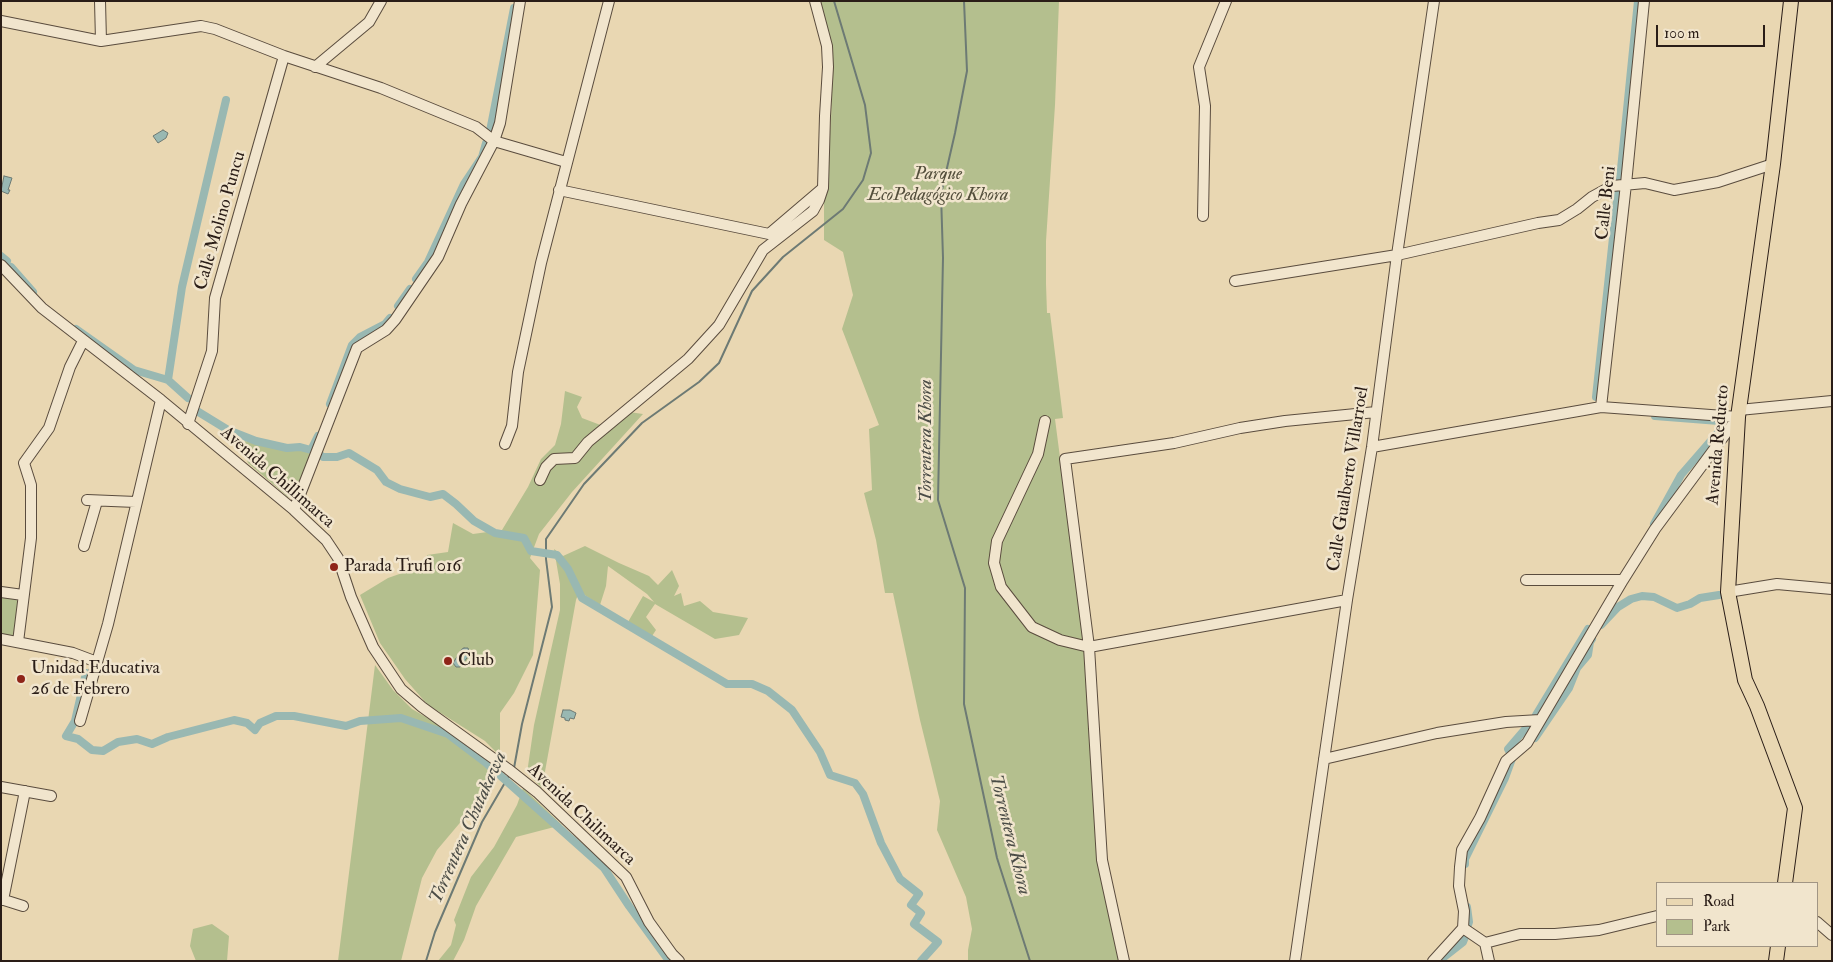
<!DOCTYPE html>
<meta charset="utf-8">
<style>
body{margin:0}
#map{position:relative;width:1833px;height:962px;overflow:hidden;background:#e9d7b2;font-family:"IM FELL Double Pica",serif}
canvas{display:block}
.frame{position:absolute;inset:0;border:2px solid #2a1d17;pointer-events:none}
.legend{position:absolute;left:1656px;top:882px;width:162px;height:65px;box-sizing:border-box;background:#f1e5cd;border:1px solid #a19584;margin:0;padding:6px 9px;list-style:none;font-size:15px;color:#2a1d17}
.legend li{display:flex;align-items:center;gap:10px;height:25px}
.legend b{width:25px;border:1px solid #a19584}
.scale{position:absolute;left:1656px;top:25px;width:109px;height:22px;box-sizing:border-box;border:2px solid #2a1d17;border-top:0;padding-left:6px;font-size:15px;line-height:18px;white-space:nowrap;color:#2a1d17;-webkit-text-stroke:4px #f1e5cd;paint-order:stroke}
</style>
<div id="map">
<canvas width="1833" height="962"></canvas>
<div class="frame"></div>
<ul class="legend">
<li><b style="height:6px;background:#e9d7b2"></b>Road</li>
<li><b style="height:14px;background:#b4bf8e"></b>Park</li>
</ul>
<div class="scale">100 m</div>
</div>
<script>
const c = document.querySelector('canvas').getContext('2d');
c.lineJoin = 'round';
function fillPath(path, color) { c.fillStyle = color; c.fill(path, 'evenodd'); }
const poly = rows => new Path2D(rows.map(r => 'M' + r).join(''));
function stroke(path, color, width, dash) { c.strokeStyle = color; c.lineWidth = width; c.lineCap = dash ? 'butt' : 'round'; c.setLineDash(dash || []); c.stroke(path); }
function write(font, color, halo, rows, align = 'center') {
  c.font = font + ' "IM FELL Double Pica",serif'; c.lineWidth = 5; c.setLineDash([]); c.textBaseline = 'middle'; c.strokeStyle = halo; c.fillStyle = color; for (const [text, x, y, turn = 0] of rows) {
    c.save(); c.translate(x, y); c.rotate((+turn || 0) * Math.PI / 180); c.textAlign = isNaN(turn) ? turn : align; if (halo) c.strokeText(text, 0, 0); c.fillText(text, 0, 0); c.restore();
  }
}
fillPath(poly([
 [819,1,1059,1,1055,105,1046,241,1046,284,1047,313,1050,313,1063,418,1055,419,1084,643,1100,861,1119,961,968,961,968,950,972,929,966,897,937,830,940,801,920,720,893,593,885,593,876,540,864,493,872,490,869,429,879,425,842,329,853,295,843,252,824,240,824,202,831,120,832,85],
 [565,391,582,397,577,407,582,418,611,429,629,412,643,414,572,492,539,534,530,558,540,570,533,655,514,693,500,713,500,756,485,741,428,705,405,679,380,643,360,595,388,578,428,564,427,555,448,552,453,523,473,534,502,530,528,487,541,459,555,445,561,424],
 [232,438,287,451,301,450,311,454,296,494,293,498,288,497,248,463,245,453],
 [585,546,619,563,649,576,658,585,672,570,679,586,674,596,681,593,684,606,700,601,713,612,748,618,739,635,715,639,655,604,646,617,656,630,652,636,628,622,643,596,654,602,647,594,608,566,606,586,600,605,583,594,580,589,576,600,542,788,527,773,534,725,560,610,560,584,554,549,563,556],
 [1,595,18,598,15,638,1,636],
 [375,665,393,690,412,709,450,731,495,765,489,783,464,818,437,850,422,878,401,961,338,961],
 [523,788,562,825,516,837,476,906,464,940,453,961,438,961,451,945,456,925,454,920,471,877,494,847,517,805],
 [212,924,229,936,227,961,196,961,190,946,193,929]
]), '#b4bf8e');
const water = poly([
 [163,130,168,133,166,138,158,143,153,136,163,130],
 [4,176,12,178,8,190,10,190,8,194,1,191,4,176],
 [464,648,468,648,470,654,460,667,456,667,453,663,462,649,464,648],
 [563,710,570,710,576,713,574,719,570,718,569,721,565,720,565,718,561,717,563,710]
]);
fillPath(water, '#99b8b2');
stroke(water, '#6d7a74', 1);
stroke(poly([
 [964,1,967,71,955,133,941,194,943,258,938,500,965,588,964,704,997,858,1030,961],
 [514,768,522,724,552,607,546,559,546,539,584,484,642,423,699,382,719,363,752,291,783,257,843,209,863,180,871,153,865,105,834,1],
 [426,961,435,932,482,822,510,774]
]), '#6d7a74', 2);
stroke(poly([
 [490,131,514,8],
 [1620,179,1638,1],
 [1,256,7,261],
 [11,267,33,292],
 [416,279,428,262,464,184,482,157,486,143],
 [398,306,410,289],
 [76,329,134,370,168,380,188,398],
 [168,380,182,287,226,100],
 [1596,397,1618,191],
 [330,404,352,345,360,337,385,324,390,318],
 [197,411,228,430,256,441,287,448,300,447,311,450,318,436],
 [318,453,323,457,337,457,349,453,377,470,386,482,400,489,430,497,443,494,456,504,474,521,495,533,524,538,531,551,557,555,568,569,582,598,727,684,752,684,768,691,792,710,820,752,830,775,855,783,863,794,881,843,900,879,919,894,911,905,921,913,914,924,938,942,921,961],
 [1654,524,1681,475,1721,429,1723,425,1719,421,1655,416],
 [1601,625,1618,607,1631,599,1642,596,1654,597,1677,608,1690,604,1700,598,1719,595],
 [86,673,75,721,66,736,78,739,92,750,103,751,118,742,137,739,152,744,168,737,234,720,247,723,255,730,260,723,276,716,294,716,346,726,360,721,401,718,448,734,485,762,604,868,629,906,669,961],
 [1536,715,1588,629],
 [1535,738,1569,688,1577,668,1588,655,1590,642,1592,639],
 [1509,751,1508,749,1532,721],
 [1465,864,1465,859,1505,778,1513,756],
 [1467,907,1469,922,1468,925],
 [1439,961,1463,942,1465,937]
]), '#99b8b2', 8);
const minor = poly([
 [100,1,101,41],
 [1,21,101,41,201,26,215,29,284,56,381,88,476,127,494,141,566,162],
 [315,67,369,22,381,1],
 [559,190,769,234,823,188],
 [1203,216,1205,106,1199,67,1226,1],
 [1,265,42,308,161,400,294,510,326,540,338,558,351,597,373,647,401,689,422,707,508,769,537,792,626,877,649,922,672,954,679,961],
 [1235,281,1397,255,1538,223,1559,220,1577,209,1592,197,1612,186,1645,183,1674,190,1718,182,1773,164],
 [1601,407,1626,184,1644,1],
 [1739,410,1832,401],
 [1045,421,1038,454,997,541,994,563,1001,587,1032,627,1060,640,1089,647,1347,600],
 [188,424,212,351,215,298,284,56],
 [505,444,512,426,518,372,541,263,609,1],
 [1372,447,1601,407,1738,417],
 [540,480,546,467,554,459,575,458,588,442,688,359,719,325,763,250,813,211,819,200,823,188,825,116,828,67,827,46,815,1],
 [87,500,136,502],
 [294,510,357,348,386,330,395,320,438,257,461,204,494,141,500,123,520,1],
 [84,546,97,501],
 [1526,580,1623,580],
 [1,592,23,595],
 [1728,592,1777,584,1832,589],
 [1,639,73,653,97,662],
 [18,642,31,538,31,485,24,463,49,428,70,367,83,341],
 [80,721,108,624,161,400],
 [1324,759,1437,733,1506,722,1540,720],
 [1,787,51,796],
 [1,899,23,906],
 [3,900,25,791],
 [1817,922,1832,935],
 [1463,928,1485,943,1489,961],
 [1485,943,1520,934,1555,934,1599,930,1657,916],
 [1124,961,1102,860,1089,647,1065,459,1174,443,1240,428,1285,421,1376,412],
 [1295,961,1347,600,1372,447,1397,255,1434,1],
 [1433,961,1463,928,1464,911,1459,886,1460,867,1462,850,1480,818,1506,761,1527,743,1623,580,1655,529,1738,417]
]);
const major = poly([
 [1785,883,1795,808,1757,706,1745,680,1728,592,1738,417,1773,164,1791,1],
 [1776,961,1778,946]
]);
stroke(minor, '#5a4c3e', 12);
stroke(major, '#2a1d17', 16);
stroke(minor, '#f1e5cd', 10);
stroke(major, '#e9d7b2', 14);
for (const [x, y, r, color] of [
 [334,567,5,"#8f2418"],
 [448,661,5,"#8f2418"],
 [21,679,5,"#8f2418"]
]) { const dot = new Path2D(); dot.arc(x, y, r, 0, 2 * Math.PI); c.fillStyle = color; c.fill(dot); stroke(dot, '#f1e5cd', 2); }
write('italic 18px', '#534e3b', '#f1e5cd', [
 ["Parque",938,175],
 ["EcoPedagógico Khora",938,196]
]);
write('18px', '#2a1d17', '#f1e5cd', [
 ["Calle Beni",1607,203,-84],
 ["Calle Molino Puncu",221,221,-74],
 ["Avenida Reducto",1719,445,-85],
 ["Avenida Chillimarca",277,478,41],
 ["Calle Gualberto Villarroel",1349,479,-81],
 ["Avenida Chilimarca",581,815,43]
]);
write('18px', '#2a1d17', '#f1e5cd', [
 ["Parada Trufi 016",344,567],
 ["Club",458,661],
 ["Unidad Educativa",31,669],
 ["26 de Febrero",31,690]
], 'left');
write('italic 19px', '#4b4c46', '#f1e5cd', [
 ["Torrentera Khora",927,441,-90],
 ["Torrentera Chutakawa",469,828,-66],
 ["Torrentera Khora",1009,835,76]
]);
</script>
